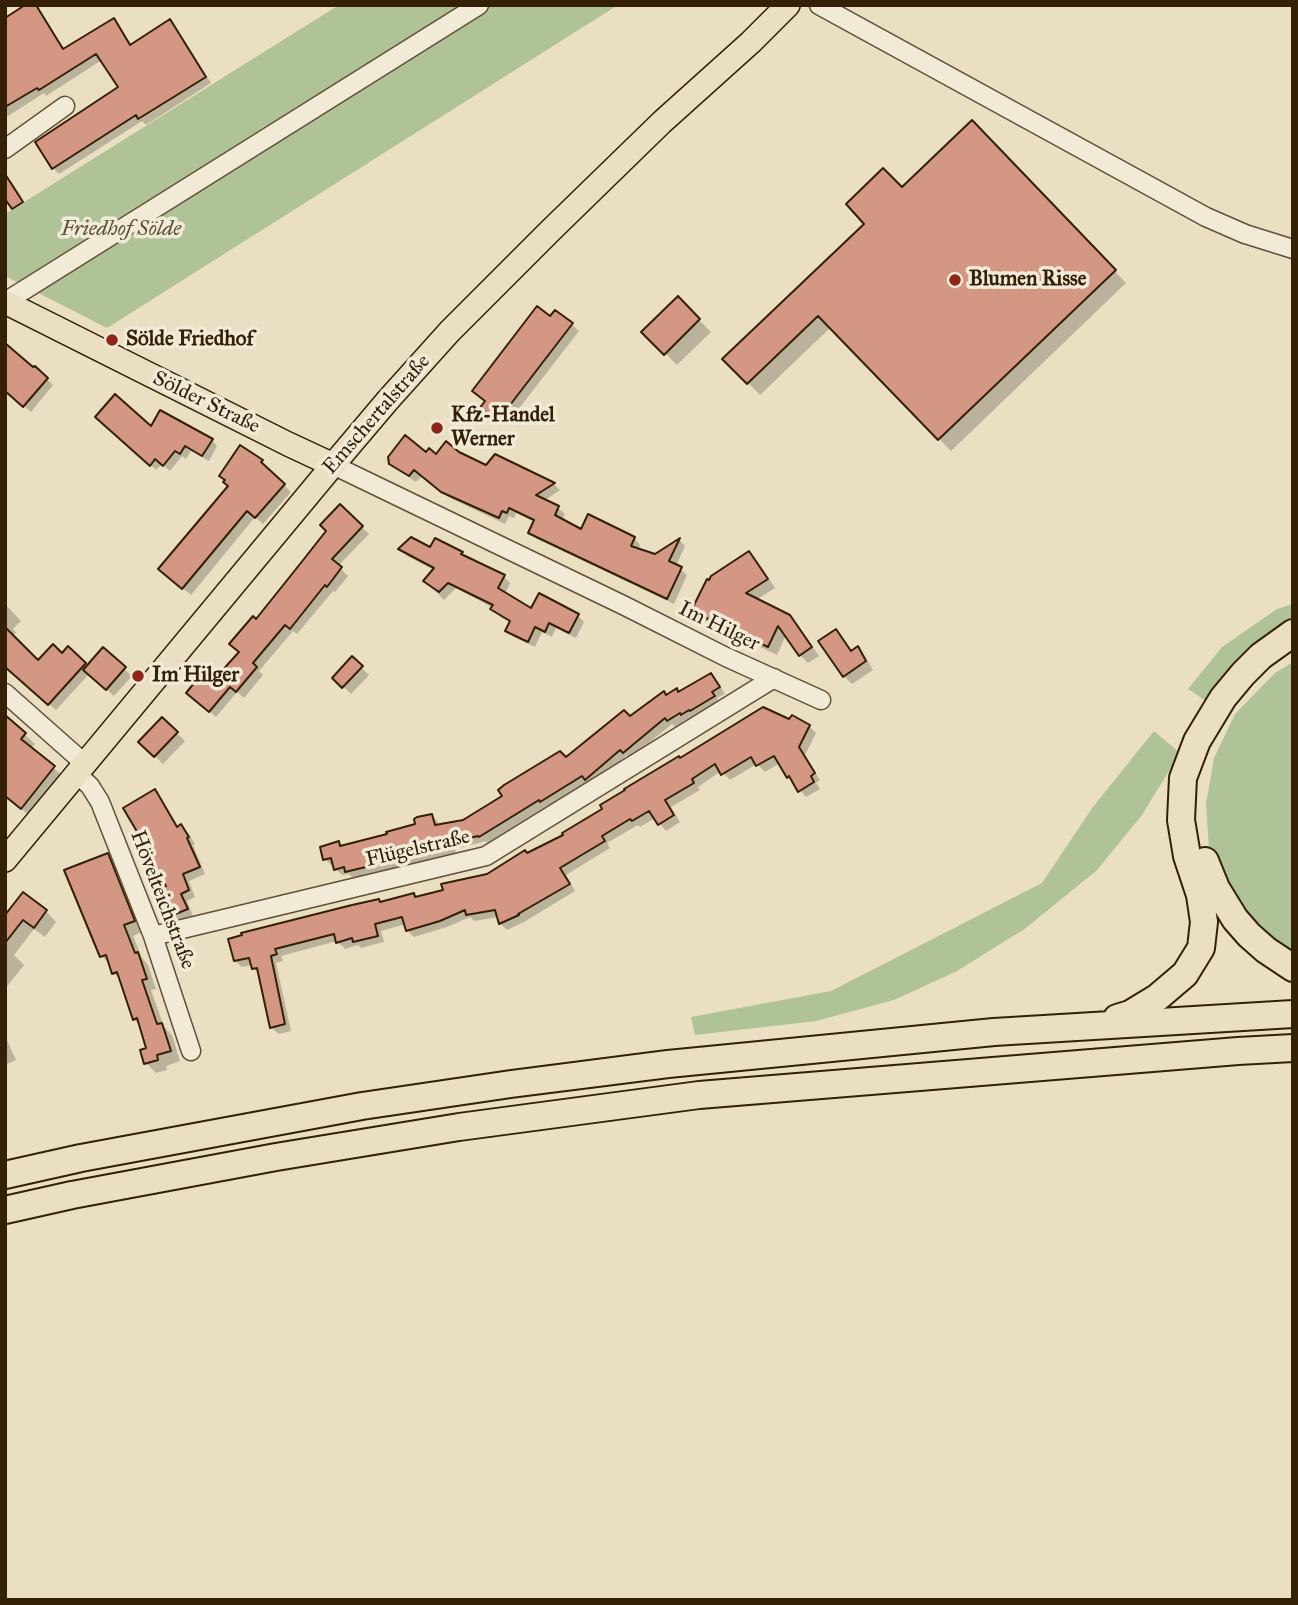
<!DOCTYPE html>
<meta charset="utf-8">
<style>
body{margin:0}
#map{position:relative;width:1298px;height:1605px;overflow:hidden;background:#eadfc2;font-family:"IM FELL Great Primer",serif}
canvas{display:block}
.frame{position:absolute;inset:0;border:7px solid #332007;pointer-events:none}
</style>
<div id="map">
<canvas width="1298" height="1605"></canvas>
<div class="frame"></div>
</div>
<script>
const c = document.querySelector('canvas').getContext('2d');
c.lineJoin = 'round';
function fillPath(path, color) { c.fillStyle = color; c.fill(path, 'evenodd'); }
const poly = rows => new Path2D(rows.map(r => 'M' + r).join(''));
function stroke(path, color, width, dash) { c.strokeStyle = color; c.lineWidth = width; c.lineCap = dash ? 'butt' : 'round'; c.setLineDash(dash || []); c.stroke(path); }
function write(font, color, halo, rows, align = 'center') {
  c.font = font + ' "IM FELL Great Primer",serif'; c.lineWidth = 7; c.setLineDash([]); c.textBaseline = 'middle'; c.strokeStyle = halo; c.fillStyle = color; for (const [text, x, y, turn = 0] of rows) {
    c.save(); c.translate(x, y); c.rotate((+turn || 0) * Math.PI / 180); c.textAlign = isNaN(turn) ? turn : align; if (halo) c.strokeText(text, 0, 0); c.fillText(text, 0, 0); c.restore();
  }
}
fillPath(poly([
 [339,5,618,5,107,328,5,276,5,214],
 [1293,604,1293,626,1212,705,1188,689,1222,647,1277,609],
 [1293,662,1293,958,1254,930,1226,890,1209,849,1206,804,1214,758,1235,714,1275,673],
 [1154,731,1180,753,1142,815,1097,870,1026,928,957,971,894,1000,816,1021,695,1035,691,1017,831,991,1042,883,1093,807]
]), '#b0c398');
fillPath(poly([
 [35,5,65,50,114,20,120,26,132,46,176,28,211,83,146,125,142,121,59,174,53,168,120,88,102,60,46,96,44,93,8,116,5,113,5,20],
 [972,122,1126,283,951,451,831,327,760,395,725,359],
 [11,181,21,196,11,202,5,185],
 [678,299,711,332,677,365,644,332],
 [551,319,572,325,579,331,507,424,488,415,481,408],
 [47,379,53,385,31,412,18,401],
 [103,423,152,429,212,440,217,446,209,461,191,451,186,459,182,456,170,471,162,464,156,470],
 [240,447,262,462,269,469,268,470,291,492,263,524,255,517,191,595,168,576,229,486,226,480],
 [458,454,486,467,495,456,554,484,560,490,544,501,558,508,565,514,562,521,581,531,634,538,640,545,638,550,655,556,679,540,685,546,676,566,687,575,674,604,537,539,530,532,535,522,516,513,514,518,509,516,505,524,450,498,422,476,416,482,398,470,391,463,426,455,436,456],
 [340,506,369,534,338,566,348,576,335,592,333,591,297,634,293,631,259,671,263,675,244,698,237,692,216,717,195,699,218,679,240,652,256,621,328,531],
 [401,549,431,549,462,553,468,560,504,577,510,583,505,594,532,610,578,616,584,622,576,638,556,628,552,637,542,632,535,647,514,637,507,630,511,623,499,616,493,609,493,608,456,588,444,600,425,581,434,570,407,556],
 [749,553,758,562,775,588,756,600,789,616,798,625,819,656,808,663,800,655,786,635,777,655,701,619,693,611],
 [5,604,21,621,13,629,16,633,12,636,39,663,63,655,68,649,88,667,124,669,132,676,114,696,89,674,56,710,5,666],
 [835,631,852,652,857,648,865,656,873,670,852,684,844,676,820,642],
 [352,659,369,675,351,694,334,678],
 [711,675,717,681,725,694,717,698,720,703,697,716,696,715,688,720,687,719,675,727,672,724,630,758,627,755,593,785,589,782,548,807,547,806,487,843,486,841,455,849,456,853,353,878,349,874,342,875,336,869,335,864,331,865,325,859,338,843,343,847,417,825,432,816,438,822,439,826,464,821,666,696,679,693],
 [5,717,35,744,30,749,63,776,31,817,11,800],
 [162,719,185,741,163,764,141,742],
 [790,722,809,726,816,733,805,755,820,780,816,783,820,789,806,797,788,776,780,763,765,772,757,764,730,780,721,771,698,787,700,790,671,807,680,822,666,831,655,818,640,827,638,825,607,843,610,848,566,875,575,891,524,922,507,930,500,923,499,917,474,921,470,917,447,927,414,937,407,930,406,924,381,931,384,942,361,948,358,945,345,949,337,941,281,956,283,961,276,963,291,1031,279,1034,272,1028,261,976,253,968,252,965,242,967,235,961,379,901,382,903,413,895,417,898,445,891,487,875,565,835,680,760],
 [155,792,161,798,179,828,181,826,188,833,195,844,193,845,205,874,189,881,195,897,187,901,193,916,181,921,164,908,168,887,144,840],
 [107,855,118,865,144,931,133,936,142,958,148,965,156,989,151,990,164,1027,172,1035,180,1061,166,1066,167,1070,156,1073,146,1063,148,1049,141,1026,134,1019,122,981,113,973,111,966,102,956],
 [23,894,46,911,56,922,45,937,34,929,14,955,24,965,5,989,5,919],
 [5,1036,16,1060,5,1065]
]), '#0003');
const building = poly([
 [25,5,36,5,63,49,114,18,130,45,170,19,206,77,138,119,136,115,52,169,35,142,118,87,96,54,39,90,37,88,5,107,5,18,25,5],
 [972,120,1116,270,938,440,818,316,747,384,722,359,864,224,846,204,883,168,902,187,972,120],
 [5,174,23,202,12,209,5,199,5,174],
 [678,296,700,319,664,355,641,332,678,296],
 [537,306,550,316,555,310,573,323,500,418,479,409,485,401,472,391,537,306],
 [5,343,33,367,35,366,48,378,23,407,5,391,5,343],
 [115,394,151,426,160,410,213,439,202,456,185,446,180,454,175,451,163,466,155,459,150,466,95,417,115,394],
 [405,435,426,452,429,448,436,454,446,441,459,452,486,465,495,454,555,483,536,495,559,506,555,515,581,529,588,514,635,537,631,546,655,554,680,538,669,561,682,567,667,599,528,533,534,520,509,508,507,513,502,511,499,518,441,492,414,470,409,476,389,464,388,457,405,435],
 [240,445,263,460,261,462,285,484,255,518,247,511,182,589,158,569,228,486,223,482,225,480,219,476,240,445],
 [340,504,363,526,332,559,342,567,327,587,325,585,290,629,285,625,253,663,257,667,236,692,230,687,209,712,186,693,207,667,218,676,228,664,239,652,229,644,253,616,256,619,300,564,326,531,320,525,340,504],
 [411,537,430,547,435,538,463,552,461,554,505,575,498,588,531,608,539,593,579,614,569,633,549,623,545,632,535,627,528,642,505,631,510,621,490,609,493,605,448,583,439,592,423,581,434,568,398,549,411,537],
 [749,551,768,579,746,593,790,615,812,647,799,656,778,626,768,647,691,611,707,579,709,580,711,576,749,551],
 [5,627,38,660,53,644,62,653,68,646,86,663,48,705,5,667,5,627],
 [836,629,851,651,858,646,866,661,843,677,818,641,836,629],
 [103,647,126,667,106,690,83,670,103,647],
 [352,656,363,666,342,688,332,678,352,656],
 [711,673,720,687,712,692,715,696,690,711,689,710,681,715,680,713,667,721,665,718,623,753,620,750,585,780,582,776,540,802,539,800,479,837,478,836,449,843,450,847,345,872,344,867,334,870,331,858,323,860,320,847,339,841,340,846,387,834,386,832,415,824,414,819,417,817,432,814,435,825,463,820,502,796,498,790,504,785,560,751,566,757,624,710,630,716,664,691,666,695,677,688,678,692,711,673],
 [763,707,789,719,792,715,810,725,799,747,815,773,811,776,814,782,798,792,789,776,787,778,774,756,756,766,751,757,721,775,715,764,692,779,694,783,665,800,674,815,658,825,649,811,632,821,630,819,602,836,605,841,560,868,570,884,518,914,519,915,499,924,495,910,466,915,465,910,440,921,406,931,402,917,375,924,378,936,353,942,352,938,336,943,334,934,275,949,277,954,271,956,285,1024,270,1028,257,968,252,969,249,958,234,961,228,939,242,935,241,933,352,905,379,899,380,902,414,893,415,897,443,890,441,884,487,874,525,850,527,853,563,835,562,833,602,809,600,805,625,790,624,789,679,756,680,758,763,707],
 [5,715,26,733,21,739,55,766,21,809,5,796,5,715],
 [162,717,178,732,154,757,138,742,162,717],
 [155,789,177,827,181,824,189,837,187,838,200,867,183,874,189,890,181,894,188,909,173,915,169,907,163,909,155,890,166,886,138,842,142,840,123,808,155,789],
 [108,853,135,921,124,925,135,953,138,952,147,979,142,980,157,1024,162,1023,171,1051,157,1055,158,1060,144,1064,140,1050,146,1048,137,1018,133,1020,117,972,112,974,106,955,100,957,64,870,108,853],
 [23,892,47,910,34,928,23,920,5,943,5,915,23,892]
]);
fillPath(building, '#d39784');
stroke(building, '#332007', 2);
const minor = poly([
 [819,5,1206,217,1245,234,1293,249],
 [5,149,65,106],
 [5,302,479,5],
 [333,465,625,606,726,657,821,700],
 [5,693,84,763],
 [76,773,90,786,100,802,153,936,191,1051],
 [153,936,486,856,774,678]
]);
const major = poly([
 [5,302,288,444,333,465],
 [5,860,333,465,388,400,450,331,550,231,662,122,751,42,788,5]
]);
const highway = poly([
 [1205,861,1216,888,1235,919,1249,935,1266,950,1293,968],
 [1117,1018,1130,1014,1158,997,1185,974,1201,948,1204,922,1200,895,1187,856,1181,820,1183,778,1197,741,1223,698,1243,674,1261,656,1293,633],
 [5,1175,81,1158,362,1106,511,1084,668,1064,994,1032,1293,1014],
 [5,1210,72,1195,276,1157,459,1127,699,1095,1238,1051,1293,1048]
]);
stroke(minor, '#615036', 21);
stroke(major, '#332007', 26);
stroke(highway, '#332007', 30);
stroke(minor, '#f1ead7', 18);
stroke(major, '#eadfc2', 23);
stroke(highway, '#eadfc2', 26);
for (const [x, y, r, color] of [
 [955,280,7,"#8f2418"],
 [112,340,7,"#8f2418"],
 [437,428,7,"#8f2418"],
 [138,676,7,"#8f2418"]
]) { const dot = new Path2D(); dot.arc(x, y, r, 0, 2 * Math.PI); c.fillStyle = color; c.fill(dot); stroke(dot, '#f1ead7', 2.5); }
write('italic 21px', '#585132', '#f1ead7', [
 ["Friedhof Sölde",121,230]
]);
write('bold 21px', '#332007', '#f1ead7', [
 ["Blumen Risse",969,280],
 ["Sölde Friedhof",126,340],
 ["Kfz-Handel",451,416],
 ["Werner",451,440],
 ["Im Hilger",152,676]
], 'left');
write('21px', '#332007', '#f1ead7', [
 ["Sölder Straße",206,403,26],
 ["Emschertalstraße",377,415,-49],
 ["Im Hilger",719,627,26],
 ["Flügelstraße",418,849,-13],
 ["Hövelteichstraße",162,900,69]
]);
</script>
